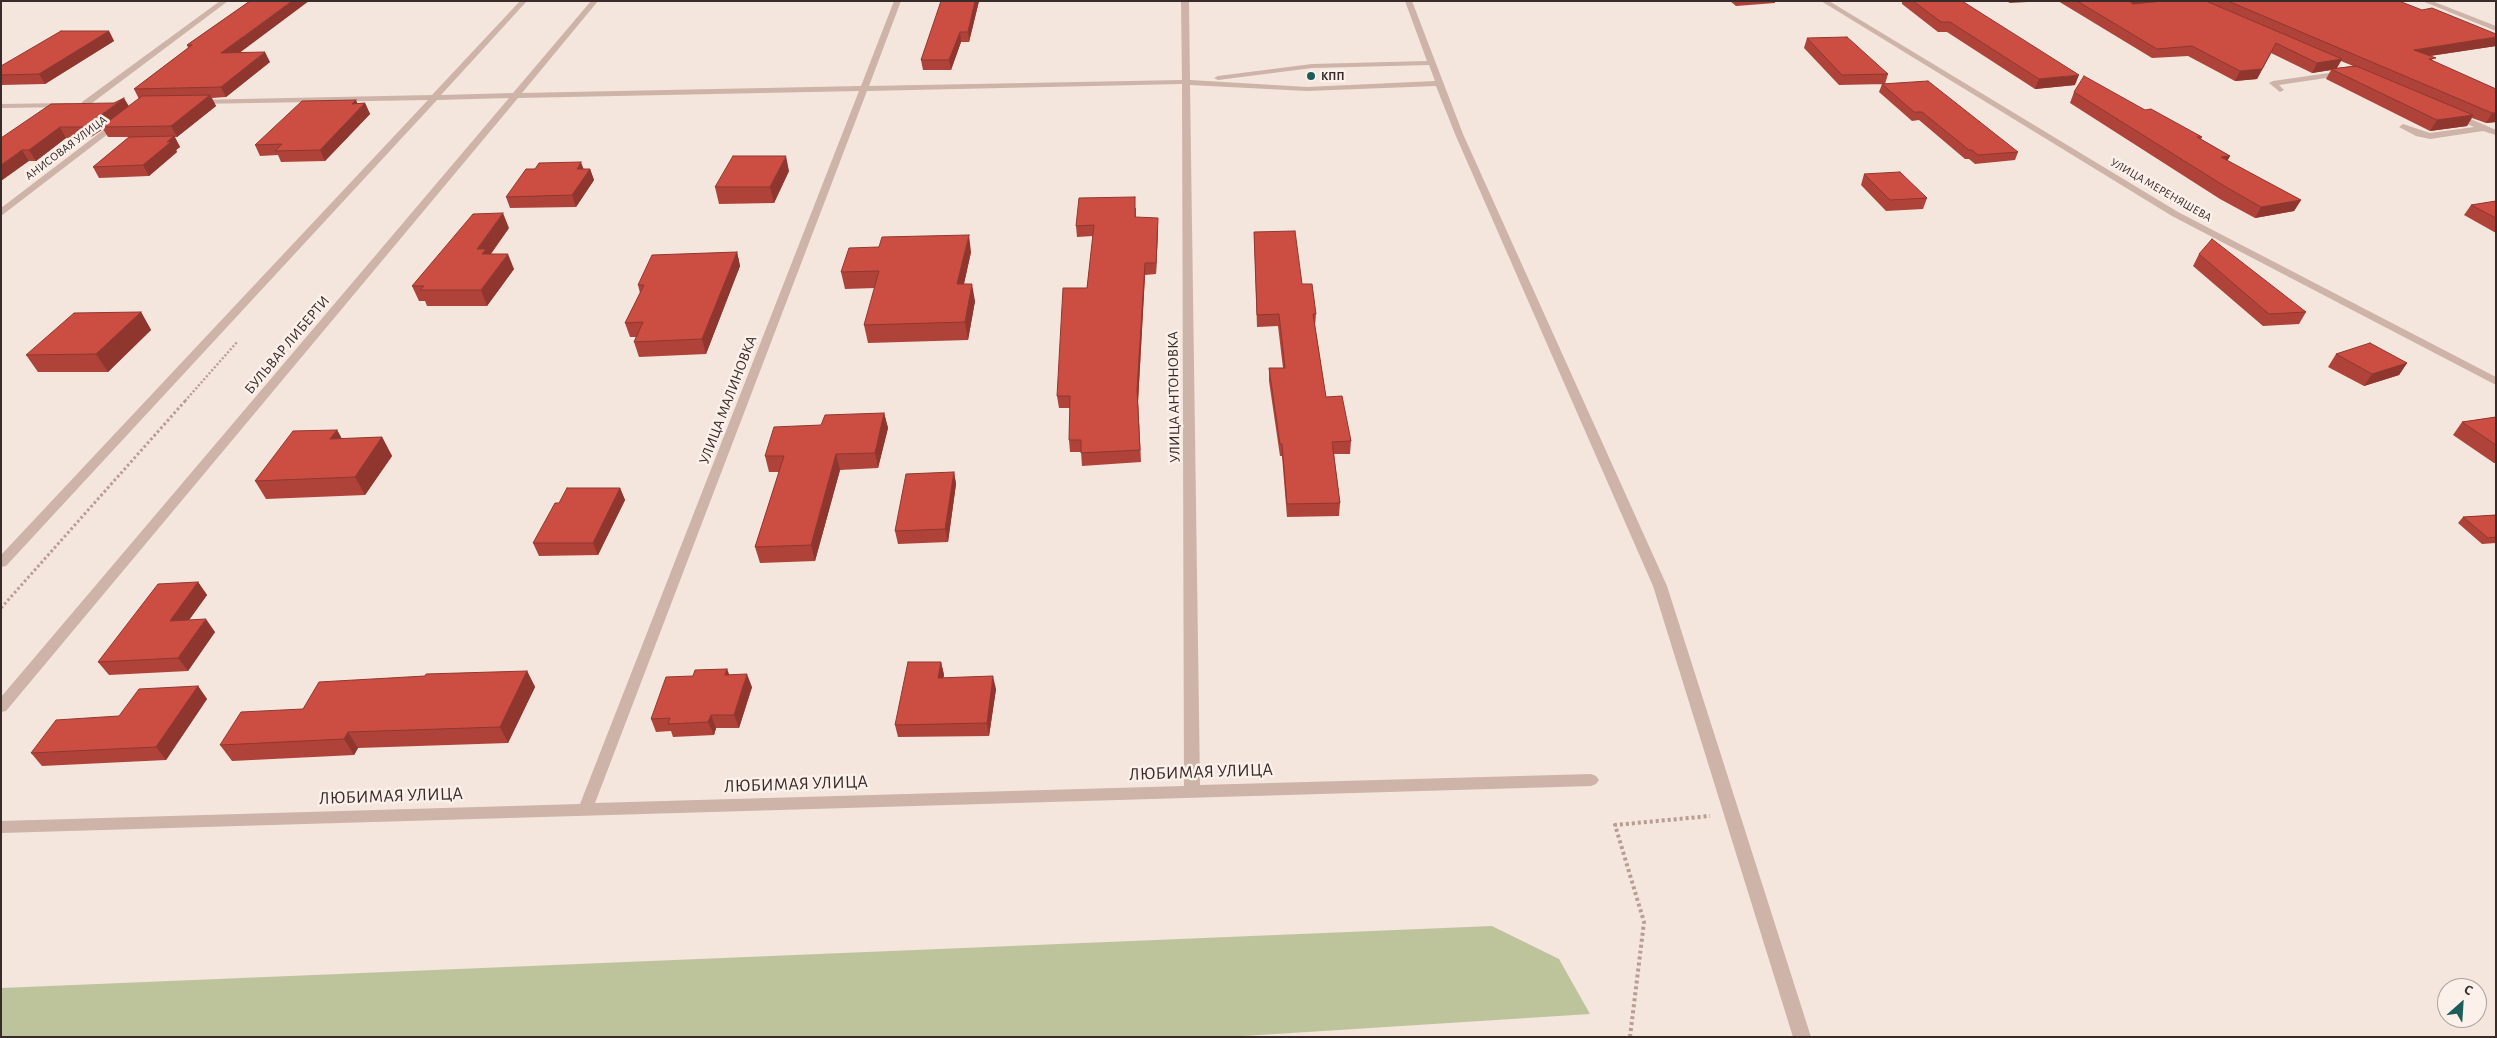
<!DOCTYPE html>
<meta charset="utf-8">
<style>
body{margin:0}
#map{position:relative;width:2497px;height:1038px;overflow:hidden;background:#f4e5dd;font-family:"Alegreya Sans",sans-serif}
canvas{display:block}
.frame{position:absolute;inset:0;border:2px solid #392b29;pointer-events:none}
.north{position:absolute;left:2437px;top:978px;width:50px;height:50px;box-sizing:border-box;background:#fbf0ea;border:1px solid #ada19d;border-radius:50%;rotate:26deg;font-size:14px;font-weight:700;line-height:20px;text-align:center;color:#392b29}
.north::after{content:'';display:block;margin:auto;width:18px;height:22px;background:#1c5d57;clip-path:polygon(50% 0,100% 100%,50% 72%,0 100%)}
</style>
<div id="map">
<canvas width="2497" height="1038"></canvas>
<div class="frame"></div>
<div class="north">С</div>
</div>
<script>
const c = document.querySelector('canvas').getContext('2d');
c.lineJoin = 'round';
function fillPath(path, color) { c.fillStyle = color; c.fill(path, 'evenodd'); }
const poly = rows => new Path2D(rows.map(r => 'M' + r).join(''));
function stroke(path, color, width, dash) { c.strokeStyle = color; c.lineWidth = width; c.lineCap = dash ? 'butt' : 'round'; c.setLineDash(dash || []); c.stroke(path); }
function write(font, color, halo, rows, align = 'center') {
  c.font = font + ' "Alegreya Sans",sans-serif'; c.lineWidth = 5; c.setLineDash([]); c.textBaseline = 'middle'; c.strokeStyle = halo; c.fillStyle = color; for (const [text, x, y, turn = 0] of rows) {
    c.save(); c.translate(x, y); c.rotate((+turn || 0) * Math.PI / 180); c.textAlign = isNaN(turn) ? turn : align; if (halo) c.strokeText(text, 0, 0); c.fillText(text, 0, 0); c.restore();
  }
}
fillPath(poly([
 [1492,926,1559,959,1590,1014,1229,1037,1,1037,1,988]
]), '#bdc49c');
stroke(poly([
 [185,401,238,341]
]), '#b99c92', 2.5, [2, 2]);
stroke(poly([
 [1,608,186,400]
]), '#b99c92', 3, [2.5, 2.5]);
stroke(poly([
 [1630,1037,1644,922,1615,825,1710,816]
]), '#b99c92', 4, [3, 3]);
fillPath(poly([
 [220,1,228,1,88,106,82,106,82,102,220,1],
 [520,1,527,1,441,95,513,93,591,1,598,1,522,93,861,86,894,1,901,1,869,86,1182,80,1181,1,1189,1,1190,80,1307,87,1435,81,1429,65,1312,68,1218,80,1214,78,1218,76,1312,64,1427,61,1405,1,1412,1,1463,134,1667,586,1811,1037,1793,1037,1653,586,1455,134,1436,86,1307,91,1190,85,1200,785,1591,774,1596,776,1599,780,1596,784,1591,786,1,833,1,821,580,804,859,91,518,98,6,711,1,712,1,697,509,98,437,100,6,566,1,567,1,555,428,100,196,104,193,104,193,100,432,95,520,1],
 [1182,84,1184,786,595,803,867,91,1182,84],
 [1821,1,1829,1,2178,212,2496,377,2496,385,2172,216,1821,1],
 [2422,1,2432,1,2496,26,2496,31,2422,1],
 [2343,71,2347,73,2346,75,2279,85,2284,90,2280,92,2269,83,2273,81,2343,71],
 [69,103,69,107,66,107,1,108,1,104,69,103],
 [2451,113,2457,113,2496,130,2496,135,2483,131,2430,139,2416,136,2399,127,2403,124,2430,133,2474,127,2451,117,2451,113],
 [114,122,121,124,1,216,1,208,114,122]
]), '#cdb3a8');
fillPath(poly([
 [250,1,240,53,270,62,226,97,212,98,216,106,177,137,175,137,180,147,176,150,177,152,149,176,99,178,93,167,129,137,108,137,103,129,91,137,66,138,36,161,29,161,1,138,129,106,139,99,134,89,188,48,187,45],
 [979,1,969,42,961,42,951,70,923,70,921,60],
 [1730,1,1775,1,1775,3,1736,6],
 [1902,1,1962,1,2075,85,2035,89,1947,32,1938,32,1902,4],
 [2006,1,2046,1,2010,3],
 [2058,1,2399,1,2496,46,2430,56,2434,62,2496,89,2496,122,2486,123,2472,118,2467,126,2430,131,2326,79,2331,70,2312,73,2271,53,2257,79,2235,81,2188,56,2152,58],
 [2341,61,2353,66,2337,68],
 [109,31,114,41,45,84,1,85,1,66],
 [1807,38,1888,74,1885,84,1839,85,1804,48],
 [1882,84,2018,152,2015,160,1975,164,1969,159,1965,159,1919,120,1912,121,1879,92],
 [2074,92,2145,110,2202,137,2201,139,2230,156,2227,161,2301,200,2294,211,2255,218,2220,199,2070,103],
 [357,103,365,103,370,114,325,161,281,162,278,155,260,156,255,145],
 [583,169,590,169,594,180,576,207,510,208,506,197],
 [789,171,774,203,719,204,715,187],
 [1864,174,1927,198,1923,209,1886,211,1861,185],
 [2496,201,2496,233,2464,215,2471,205],
 [1136,208,1136,217,1158,229,1156,274,1145,275,1138,402,1141,462,1082,466,1081,452,1070,452,1069,440,1070,408,1059,408,1057,396,1087,288,1093,236,1077,237,1076,226],
 [509,228,491,254,514,269,487,306,427,306,425,301,419,301,412,286],
 [1254,232,1302,284,1316,314,1315,326,1326,397,1351,441,1350,454,1334,454,1340,503,1339,516,1287,517,1282,456,1280,456,1269,381,1269,368,1283,368,1278,326,1257,327],
 [737,252,740,266,706,354,639,357,634,342,636,337,630,337,625,323,640,293,638,285],
 [971,252,964,284,975,301,968,340,868,343,864,325,875,288,845,289,841,272],
 [2199,254,2306,312,2299,324,2263,326,2193,266],
 [141,312,151,330,108,372,38,372,26,355],
 [2336,354,2407,363,2399,375,2364,386,2328,367],
 [884,413,888,428,878,468,840,470,815,561,760,563,755,547,779,472,769,472,765,456,821,425],
 [2496,417,2496,463,2494,463,2453,435,2462,422],
 [337,430,342,439,382,437,392,456,365,495,266,499,255,481],
 [954,472,956,484,948,542,898,544,895,531],
 [620,488,625,500,598,555,539,556,533,543,559,503],
 [2496,515,2496,543,2482,544,2458,523,2463,517],
 [198,582,207,595,189,620,215,632,188,671,109,675,98,662],
 [941,662,944,675,943,678,996,689,989,736,898,737,895,725],
 [727,669,729,675,752,687,739,728,716,728,714,735,673,737,671,731,656,732,651,719,693,676],
 [527,671,535,687,508,743,358,748,354,755,232,761,220,745,303,709],
 [198,686,207,699,166,760,42,766,31,753,119,716]
]), '#af433a');
fillPath(poly([
 [292,1,309,1,226,63,221,53],
 [975,1,979,1,969,42,968,32],
 [2127,1,2178,1,2123,9],
 [109,31,114,41,45,84,39,74],
 [960,32,961,42,951,70,949,60],
 [2496,37,2496,46,2409,59,2414,50],
 [265,52,270,62,226,97,221,87],
 [2271,53,2257,79,2235,81,2240,71],
 [2342,59,2336,69,2331,69,2331,70,2312,73,2317,63],
 [2079,75,2075,85,2035,89,2039,79],
 [210,95,216,106,177,137,171,126],
 [124,98,130,108,101,127,103,129,91,137,85,127],
 [356,100,360,109,365,103,370,114,325,161,320,150,352,104],
 [2492,113,2496,113,2496,122,2486,123],
 [2473,115,2467,126,2430,131,2437,120],
 [60,127,66,138,36,161,29,150],
 [174,136,180,147,176,150,177,152,149,176,143,165],
 [22,150,29,161,1,181,1,165],
 [786,156,789,171,774,203,770,187],
 [2230,156,2224,167,2221,157],
 [581,162,585,173,577,169],
 [590,169,594,180,576,207,572,195],
 [2301,200,2294,211,2255,218,2261,207],
 [503,213,509,228,489,256,492,265,477,249],
 [1158,218,1158,229,1156,274,1156,263],
 [969,235,971,252,960,301,957,284],
 [737,252,740,266,706,354,702,339],
 [508,254,514,269,487,306,481,290],
 [1145,263,1145,275,1138,402,1141,462,1137,390],
 [972,284,975,301,968,340,965,322],
 [141,312,151,330,108,372,96,354],
 [2407,363,2399,375,2364,386,2372,374],
 [884,413,888,428,878,468,875,453],
 [337,430,347,448,330,439],
 [382,437,392,456,365,495,355,477],
 [836,454,840,470,815,561,811,545],
 [954,472,956,484,948,542,945,529],
 [620,488,625,500,598,555,593,543],
 [198,582,207,595,179,634,170,621],
 [206,619,215,632,188,671,178,658],
 [941,662,944,675,941,691,938,678],
 [727,669,732,682,725,675],
 [527,671,535,687,508,743,500,727],
 [747,674,752,687,739,728,734,715],
 [993,676,996,689,989,736,987,723],
 [198,686,207,699,166,760,156,747],
 [711,715,716,728,714,735,708,722],
 [348,732,358,748,354,755,344,739]
]), '#8f372f');
const building = poly([
 [250,1,292,1,221,53,265,52,221,87,134,89,192,45,187,45,250,1],
 [941,1,975,1,968,32,960,32,949,60,921,60,941,1],
 [1913,1,1962,1,2079,75,2039,79,1950,22,1941,22,1913,1],
 [2077,1,2129,1,2133,4,2163,1,2206,1,2342,59,2317,63,2276,43,2262,69,2240,71,2192,46,2157,49,2077,1],
 [2228,1,2399,1,2422,10,2432,8,2496,34,2496,37,2414,50,2436,58,2429,59,2496,89,2496,113,2492,113,2228,1],
 [61,31,109,31,39,74,1,75,1,66,61,31],
 [1847,37,1888,74,1842,75,1807,38,1847,37],
 [2356,66,2473,115,2437,120,2331,69,2356,66],
 [2084,76,2145,110,2151,109,2202,137,2197,137,2230,156,2221,157,2301,200,2261,207,2226,187,2074,92,2084,76],
 [1928,81,2018,152,1978,155,1972,150,1969,150,1922,112,1914,112,1882,84,1928,81],
 [210,95,171,126,101,127,142,96,210,95],
 [124,98,85,127,60,127,29,150,22,150,1,165,1,138,51,104,114,103,124,98],
 [356,100,352,104,365,103,320,150,275,151,282,144,255,145,302,101,356,100],
 [174,136,167,142,171,142,143,165,93,167,129,137,174,136],
 [733,156,786,156,770,187,715,187,733,156],
 [581,162,577,169,590,169,572,195,506,197,526,169,535,169,539,163,581,162],
 [1900,172,1927,198,1890,200,1864,174,1900,172],
 [1135,197,1135,217,1158,218,1156,263,1145,263,1137,390,1140,450,1081,453,1081,440,1069,440,1070,396,1057,396,1063,288,1087,288,1094,225,1076,226,1079,198,1135,197],
 [2496,201,2496,218,2471,205,2496,201],
 [503,213,477,249,486,249,482,254,508,254,481,290,420,290,424,286,412,286,473,214,503,213],
 [1295,231,1302,284,1312,284,1316,314,1313,314,1326,397,1342,396,1351,441,1332,442,1340,503,1287,504,1282,444,1280,444,1269,368,1285,368,1279,314,1257,315,1254,232,1295,231],
 [969,235,957,284,972,284,965,322,864,325,879,271,841,272,849,248,879,247,882,237,969,235],
 [2212,239,2306,312,2269,314,2199,254,2212,239],
 [737,252,702,339,634,342,643,322,625,323,644,285,638,285,652,255,737,252],
 [141,312,96,354,26,355,74,313,141,312],
 [2370,343,2407,363,2372,374,2336,354,2370,343],
 [884,413,875,453,836,454,811,545,755,547,784,456,765,456,774,427,821,425,825,415,884,413],
 [2496,417,2496,445,2462,422,2496,417],
 [337,430,330,439,382,437,355,477,255,481,293,431,337,430],
 [954,472,945,529,895,531,906,474,954,472],
 [567,488,620,488,593,543,533,543,555,503,559,503,567,488],
 [2496,515,2496,537,2488,538,2463,517,2496,515],
 [198,582,170,621,206,619,178,658,98,662,158,584,198,582],
 [908,662,941,662,938,678,993,676,987,723,895,725,908,662],
 [727,669,725,675,747,674,734,715,711,715,708,722,668,724,670,718,651,719,666,677,693,676,695,670,727,669],
 [527,671,500,727,348,732,344,739,220,745,241,712,303,709,319,682,425,676,426,674,527,671],
 [198,686,156,747,31,753,56,720,119,716,139,689,198,686]
]);
fillPath(building, '#cc4e43');
stroke(building, '#8f372f', 1);
for (const [x, y, r, color] of [
 [1311,76,5,"#1c5d57"]
]) { const dot = new Path2D(); dot.arc(x, y, r, 0, 2 * Math.PI); c.fillStyle = color; c.fill(dot); stroke(dot, '#fbf0ea', 2); }
write('bold 12px', '#392b29', '#fbf0ea', [
 ["КПП",1321,76]
], 'left');
write('12px', '#392b29', '#fbf0ea', [
 ["АНИСОВАЯ УЛИЦА",66,148,-37],
 ["УЛИЦА МЕРЕНЯШЕВА",2161,190,30]
]);
write('15px', '#392b29', '#fbf0ea', [
 ["БУЛЬВАР ЛИБЕРТИ",287,345,-50],
 ["УЛИЦА АНТОНОВКА",1174,397,-91],
 ["УЛИЦА МАЛИНОВКА",728,400,-69]
]);
write('18px', '#392b29', '#fbf0ea', [
 ["ЛЮБИМАЯ УЛИЦА",1201,772,-2],
 ["ЛЮБИМАЯ УЛИЦА",796,784,-2],
 ["ЛЮБИМАЯ УЛИЦА",391,796,-2]
]);
</script>
